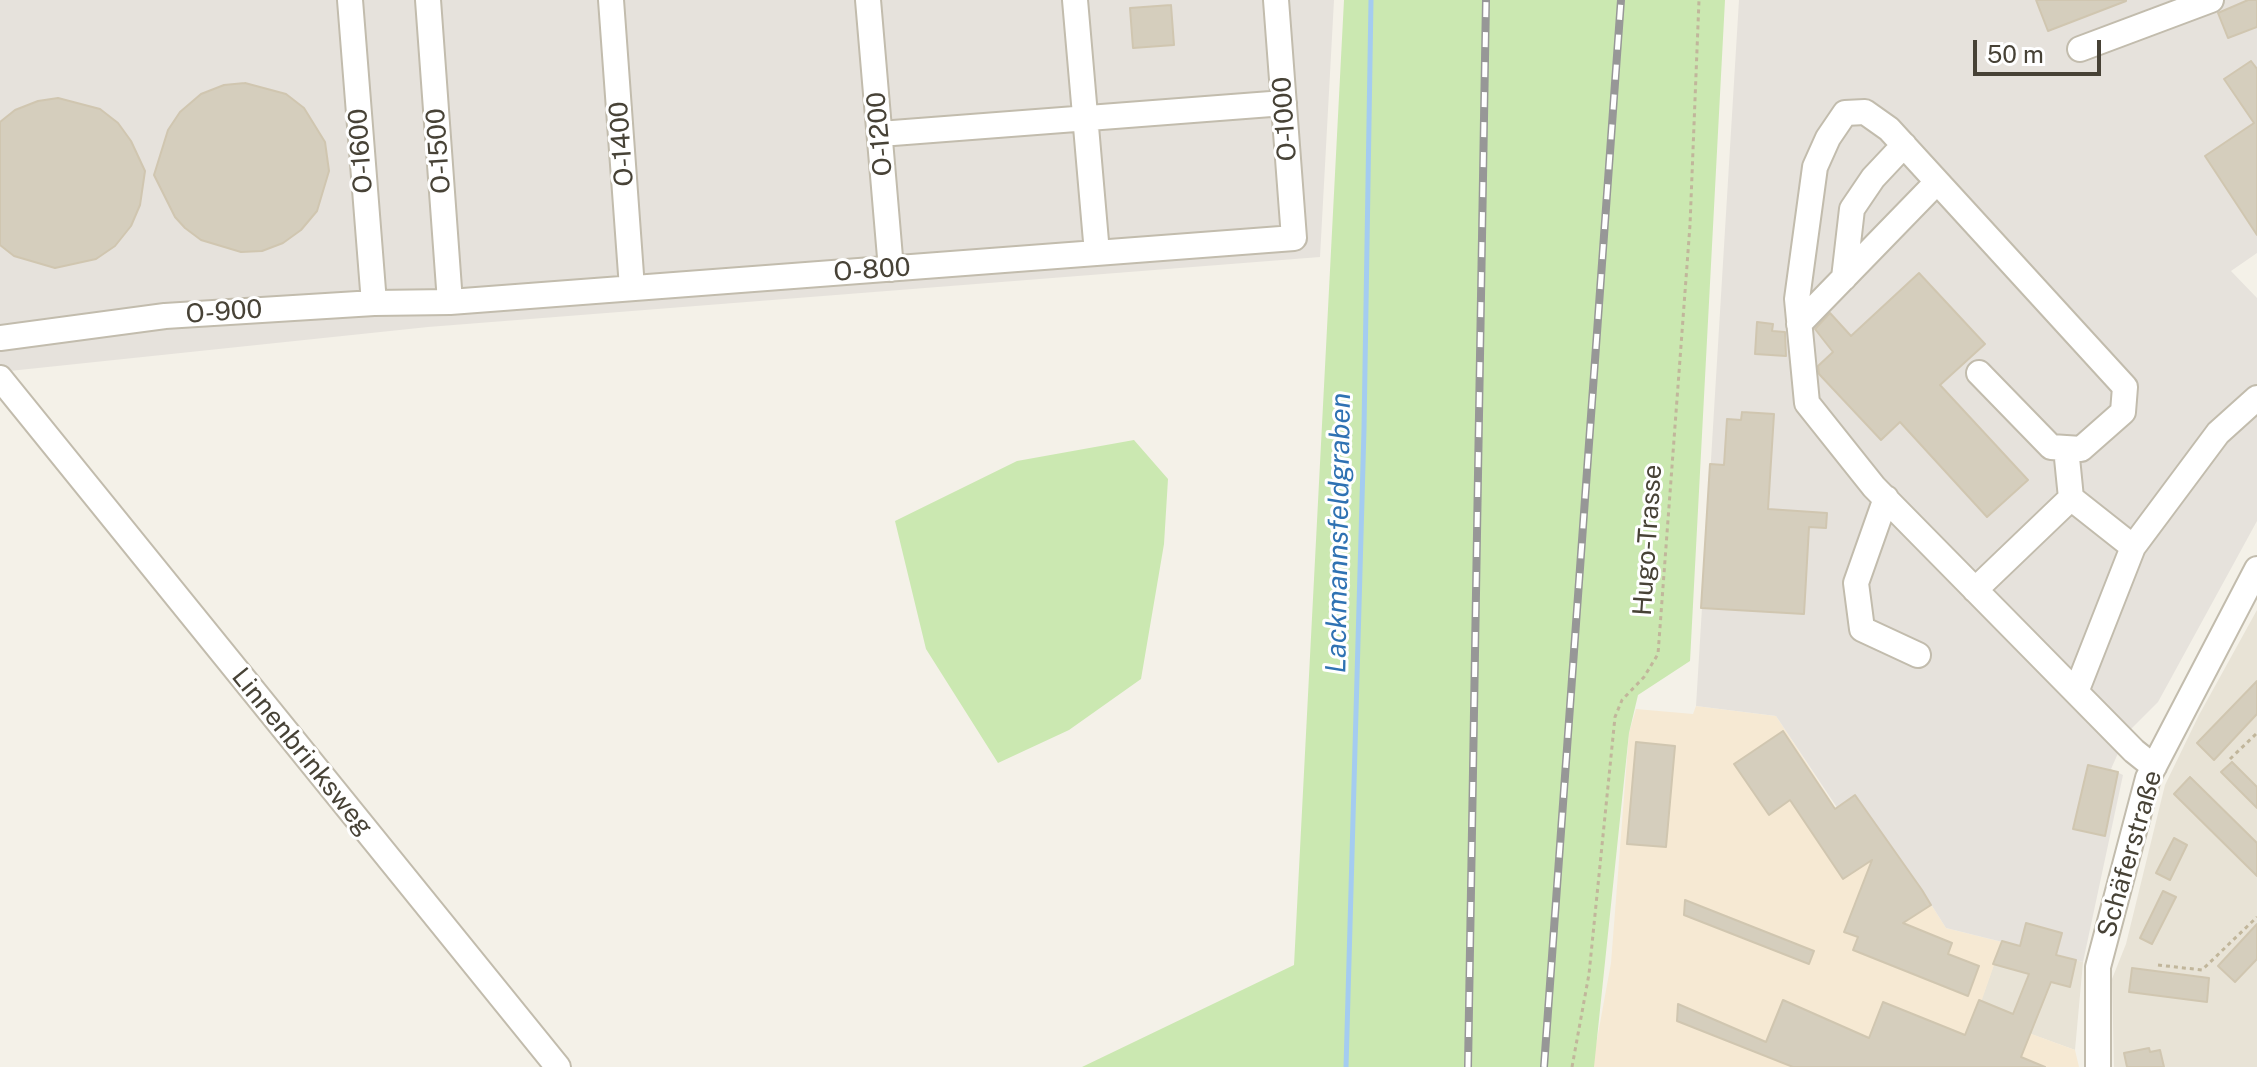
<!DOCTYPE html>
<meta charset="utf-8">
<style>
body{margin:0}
#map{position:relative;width:2257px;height:1067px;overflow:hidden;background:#f4f1e8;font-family:"Public Sans",sans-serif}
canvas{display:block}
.scale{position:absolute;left:1973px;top:40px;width:128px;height:36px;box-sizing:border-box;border:4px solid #474236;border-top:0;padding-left:10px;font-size:24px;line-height:28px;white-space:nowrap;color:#474236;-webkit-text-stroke:6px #fff;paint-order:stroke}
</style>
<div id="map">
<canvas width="2257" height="1067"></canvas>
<div class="scale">50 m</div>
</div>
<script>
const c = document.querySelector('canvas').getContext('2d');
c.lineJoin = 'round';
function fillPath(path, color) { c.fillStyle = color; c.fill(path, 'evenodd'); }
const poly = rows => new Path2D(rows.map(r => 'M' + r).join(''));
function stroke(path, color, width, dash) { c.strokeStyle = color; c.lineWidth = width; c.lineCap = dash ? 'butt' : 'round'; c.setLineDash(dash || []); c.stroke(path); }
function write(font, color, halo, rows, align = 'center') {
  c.font = font + ' "Public Sans",sans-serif'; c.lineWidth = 6; c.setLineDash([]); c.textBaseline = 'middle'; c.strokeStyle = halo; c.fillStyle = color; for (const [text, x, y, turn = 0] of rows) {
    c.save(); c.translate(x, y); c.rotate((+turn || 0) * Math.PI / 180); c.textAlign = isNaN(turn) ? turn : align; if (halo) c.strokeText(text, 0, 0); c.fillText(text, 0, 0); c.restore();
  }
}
fillPath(poly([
 [2257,610,2257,1067,2114,1067,2112,979,2126,944,2165,785,2199,715],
 [2002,942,2083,962,2075,1050,1976,1014]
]), '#e8e3d6');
fillPath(poly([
 [1696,706,1776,716,1899,905,1922,890,1946,928,2002,942,1977,1014,2075,1050,2079,1067,1592,1067,1611,963,1629,733,1636,709,1693,714]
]), '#f6e9d3');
fillPath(poly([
 [0,0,1334,0,1320,257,428,327,0,372],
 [1739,0,2257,0,2257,253,2231,271,2257,298,2257,521,2158,702,2127,733,2111,769,2123,775,2083,962,1946,928,1922,890,1900,902,1776,716,1696,706]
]), '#e6e2dc');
fillPath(poly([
 [1344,0,1725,0,1690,661,1638,695,1629,733,1594,1067,1082,1067,1294,965],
 [1134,440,1168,479,1164,544,1141,679,1069,730,998,763,926,649,895,521,1017,461]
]), '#cbe8b1');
stroke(poly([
 [1346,1067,1364,429,1371,0]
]), '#a4ccf0', 5);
const building = poly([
 [2036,0,2126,0,2126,1,2048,31,2036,0],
 [2248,0,2257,0,2257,27,2228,38,2218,13,2248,0],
 [1171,5,1174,45,1133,48,1130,8,1171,5],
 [2251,61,2257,69,2257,235,2205,156,2254,123,2224,79,2251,61],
 [245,83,286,94,304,108,325,142,329,171,317,211,301,230,283,243,262,251,241,252,201,240,185,228,175,217,154,175,168,130,180,112,201,94,224,85,245,83],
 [58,98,100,109,118,123,131,141,145,171,140,205,131,226,115,246,96,259,55,268,14,256,0,245,0,122,15,110,38,101,58,98],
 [1919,273,1985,344,1940,385,2028,480,1987,517,1900,422,1881,440,1819,374,1818,366,1833,352,1815,329,1830,313,1851,336,1919,273],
 [1757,322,1773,324,1772,331,1785,332,1786,356,1755,354,1757,322],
 [1742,412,1774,414,1768,509,1827,513,1826,528,1809,527,1804,614,1701,608,1710,464,1724,465,1727,419,1741,420,1742,412],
 [2257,681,2257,714,2214,760,2197,743,2257,681],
 [1783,731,1835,809,1855,795,1922,890,1931,905,1903,923,1952,943,1948,954,1979,966,1968,996,1853,950,1858,937,1844,932,1872,860,1843,879,1790,800,1769,815,1734,764,1783,731],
 [1636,742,1675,746,1666,847,1627,844,1636,742],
 [2232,762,2257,787,2257,808,2221,772,2232,762],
 [2088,765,2118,772,2105,836,2073,829,2088,765],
 [2190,777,2257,843,2257,876,2174,794,2190,777],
 [2174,838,2187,845,2170,880,2156,873,2174,838],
 [2163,891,2176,897,2152,944,2140,938,2163,891],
 [1685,900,1814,951,1809,964,1684,915,1685,900],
 [2026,923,2062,933,2056,955,2076,960,2070,987,2051,982,2021,1057,2045,1067,1793,1067,1677,1021,1678,1004,1766,1042,1783,1000,1869,1038,1883,1002,1965,1035,1979,1000,2013,1014,2029,974,1993,964,2002,941,2020,946,2026,923],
 [2257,924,2257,959,2235,982,2218,966,2257,924],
 [2132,968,2209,978,2207,1002,2129,992,2132,968],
 [2149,1048,2150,1052,2160,1050,2164,1067,2127,1067,2124,1053,2149,1048]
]);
fillPath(building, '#d5cebd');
stroke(building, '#d0c6b0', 2);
const minor = poly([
 [350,0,374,303],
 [428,0,450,302],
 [611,0,632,288],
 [868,0,891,269],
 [1075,0,1097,253],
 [2080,49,2211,0],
 [880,134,1284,103],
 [1844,278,1852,209,1873,178,1904,145],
 [1799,324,1937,182],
 [0,338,165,316,374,303,450,302,1294,238,1276,0],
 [1979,373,2051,447,2081,449,2123,412,2125,387,1889,129,1865,112,1845,113,1828,138,1815,167,1797,299,1807,403,1874,487,2134,751,2154,767],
 [0,378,558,1067],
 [2066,448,2071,498,2133,547],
 [1886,498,1856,583,1862,629,1918,655],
 [1975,590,2071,498],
 [2076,692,2133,547,2218,433,2257,398],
 [2098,1067,2098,967,2148,778,2257,569]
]);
stroke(minor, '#c2bcad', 28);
stroke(poly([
 [2230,759,2257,733],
 [2158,965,2202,970,2257,917],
 [1572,1067,1589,974,1615,717,1622,700,1644,677,1658,654,1690,225,1699,0]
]), '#c1b69b', 3, [4, 4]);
stroke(minor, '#fff', 24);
const rail = poly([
 [1468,1067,1486,0],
 [1544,1067,1621,0]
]);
stroke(rail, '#979797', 8);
stroke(rail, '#fff', 5, [15]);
write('26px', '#474236', '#fff', [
 ["O-1000",1285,119,-94],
 ["O-1200",880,134,-95],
 ["O-1400",622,144,-94],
 ["O-1600",361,151,-94],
 ["O-1500",439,151,-94],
 ["O-800",872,270,-4],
 ["O-900",224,312,-4],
 ["Hugo-Trasse",1648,540,-86],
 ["Linnenbrinksweg",302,752,51],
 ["Schäferstraße",2130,854,-74]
]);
write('italic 28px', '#2f72b3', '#fff', [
 ["Lackmannsfeldgraben",1339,533,-89]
]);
</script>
